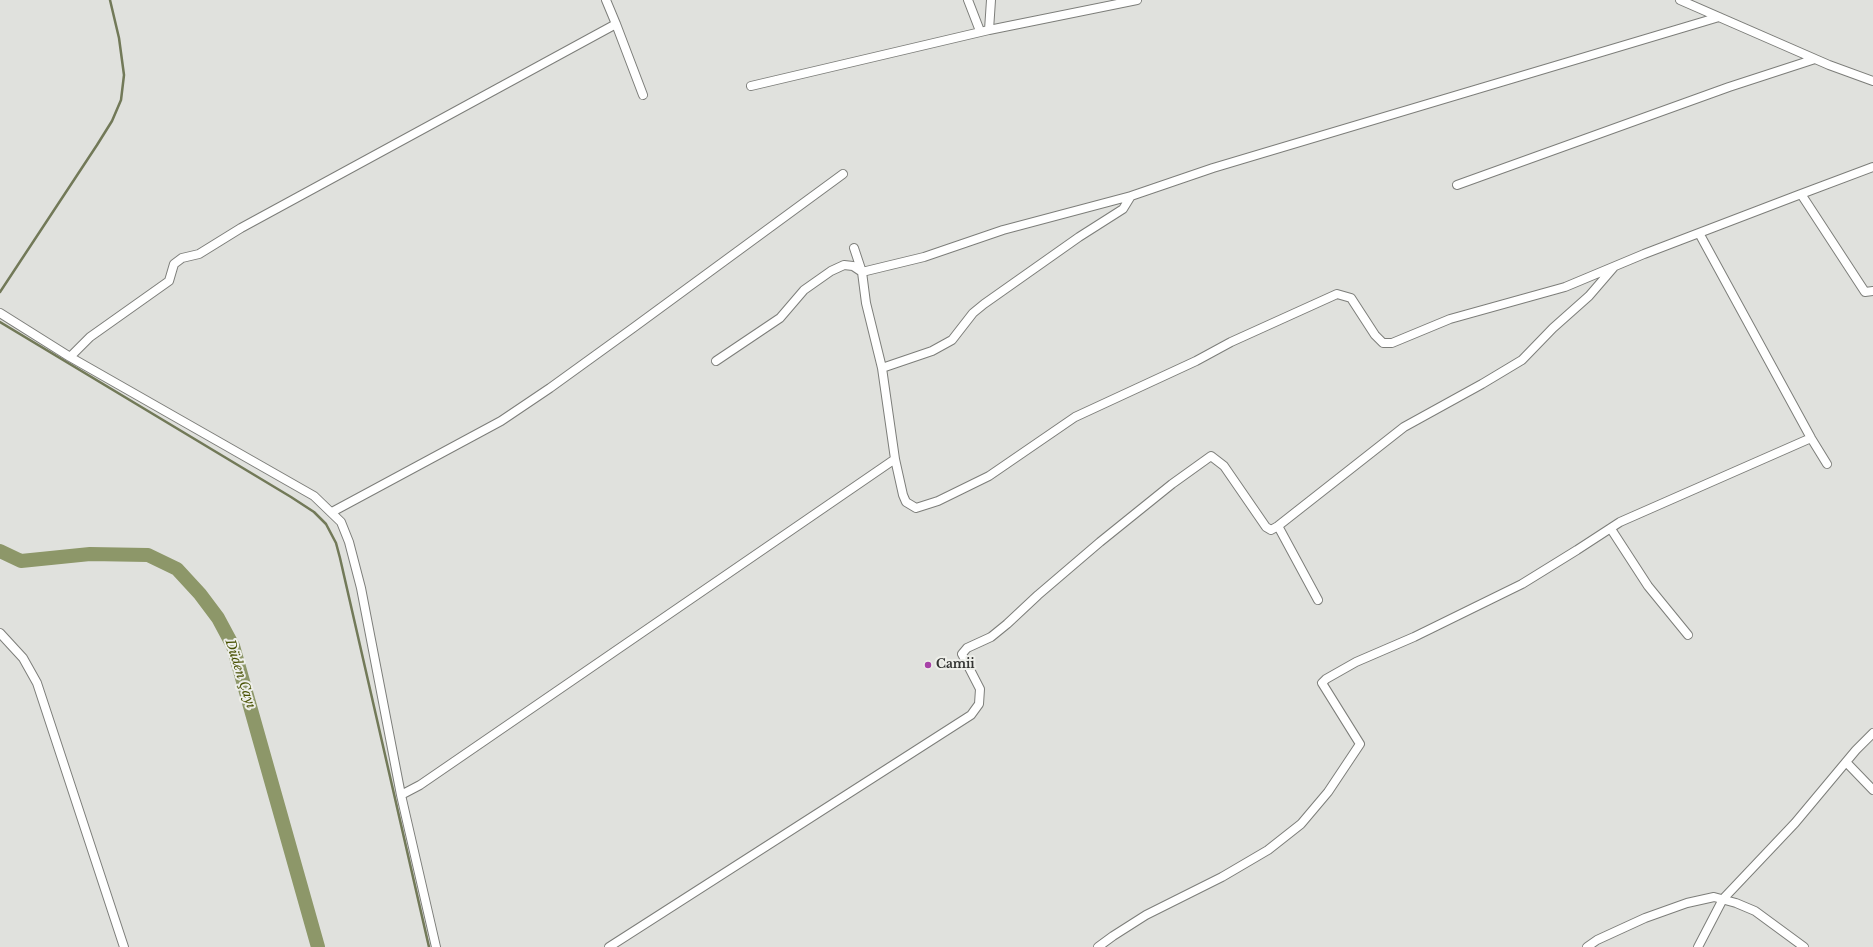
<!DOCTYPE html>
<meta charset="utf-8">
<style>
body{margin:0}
canvas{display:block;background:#e0e1dd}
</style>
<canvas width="1873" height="947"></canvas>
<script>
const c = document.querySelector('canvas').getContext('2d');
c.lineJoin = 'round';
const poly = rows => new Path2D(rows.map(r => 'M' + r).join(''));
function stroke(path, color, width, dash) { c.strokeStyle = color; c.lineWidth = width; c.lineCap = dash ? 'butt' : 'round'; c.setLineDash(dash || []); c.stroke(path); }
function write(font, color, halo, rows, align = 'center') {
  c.font = font + ' "Libre Baskerville",serif'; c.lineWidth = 4; c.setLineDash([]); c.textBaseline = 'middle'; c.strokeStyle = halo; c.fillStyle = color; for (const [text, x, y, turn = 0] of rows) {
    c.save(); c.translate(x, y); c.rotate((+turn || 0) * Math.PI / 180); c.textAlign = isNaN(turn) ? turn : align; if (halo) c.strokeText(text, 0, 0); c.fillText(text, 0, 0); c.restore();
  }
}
stroke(poly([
 [0,292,97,145,112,121,121,100,124,75,119,38,110,0],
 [0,322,291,497,314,512,326,524,336,543,340,558,429,947]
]), '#727958', 2.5);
stroke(poly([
 [0,551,21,561,90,554,148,555,177,569,200,594,218,618,233,646,318,947]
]), '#8d9769', 14);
const minor = poly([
 [606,0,616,24],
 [968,0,980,31],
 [991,0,989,30,1137,0],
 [1680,0,1829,65,1873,81],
 [751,86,989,30],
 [1457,185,1729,87,1815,59],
 [1801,194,1873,167],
 [1131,196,1213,168,1719,17],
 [1699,233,1811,438,1827,464],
 [0,313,70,357,314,496,341,522,349,542,361,588,401,795,436,947],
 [70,357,90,337,169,281,174,264,182,258,199,254,241,228,616,24,643,95],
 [716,361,780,318,804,290,831,271,844,265,853,266,862,272,854,248],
 [882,368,932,351,952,340,973,313,984,304,1079,237,1123,209,1131,196,1003,230,924,257,862,272,866,303,882,368,895,459],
 [332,512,501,421,550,388,633,328,843,174],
 [1278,526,1318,600],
 [1611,529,1648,586,1688,635],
 [0,633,23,658,37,683,124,947],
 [1846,762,1873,790],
 [401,795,420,785,895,459,903,495,906,502,916,508,938,501,989,476,1075,417,1196,361,1231,342,1337,294,1351,298,1375,335,1383,343,1392,343,1450,319,1565,287,1644,254,1801,194,1865,292,1873,291],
 [609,947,971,715,979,704,980,689,962,654,967,648,991,637,1007,624,1038,595,1100,542,1172,484,1211,456,1224,466,1266,527,1271,530,1278,526,1404,427,1482,384,1522,360,1553,328,1589,296,1614,267],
 [1098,947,1113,936,1146,915,1222,877,1268,850,1301,824,1328,792,1360,744,1322,683,1326,679,1356,662,1414,637,1522,584,1577,550,1620,522,1811,438],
 [1587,947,1597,940,1645,918,1687,903,1714,897,1736,903,1755,911,1804,947],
 [1698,947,1723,899,1795,823,1856,750,1873,733]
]);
stroke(minor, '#7d7e7a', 10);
stroke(minor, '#fff', 8);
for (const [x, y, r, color] of [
 [928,665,4,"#a742a7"]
]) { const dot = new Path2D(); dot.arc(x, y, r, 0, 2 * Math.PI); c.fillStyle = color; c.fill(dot); stroke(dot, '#eeefea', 1.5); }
write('bold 12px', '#333432', '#eeefea', [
 ["Camii",936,665]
], 'left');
write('italic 13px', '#475000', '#eeefea', [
 ["Düden Çayı",240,674,72]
]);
</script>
